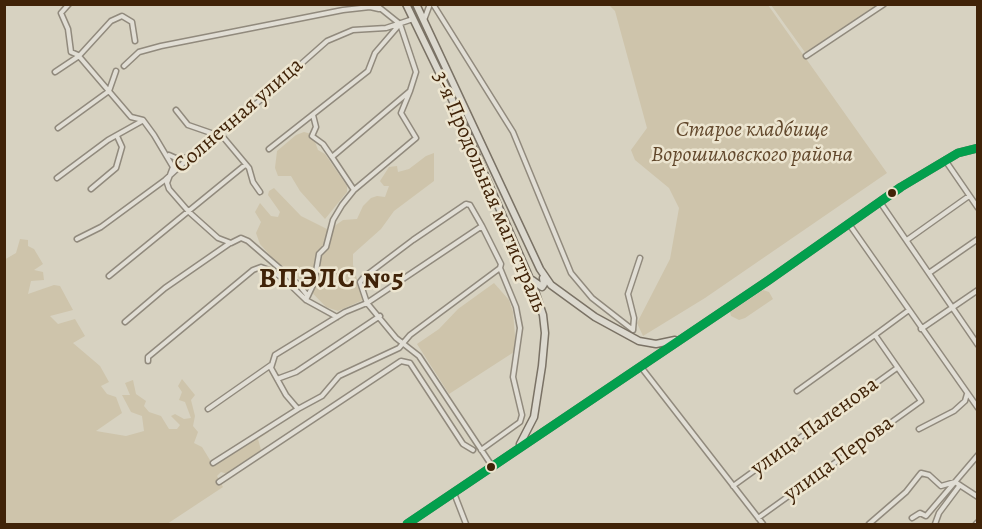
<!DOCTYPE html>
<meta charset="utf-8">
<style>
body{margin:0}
#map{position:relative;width:982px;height:529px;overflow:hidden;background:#d7d2c1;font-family:Alegreya,serif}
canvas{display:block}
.frame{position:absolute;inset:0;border:6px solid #402308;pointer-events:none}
</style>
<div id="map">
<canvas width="982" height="529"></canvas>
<div class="frame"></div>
</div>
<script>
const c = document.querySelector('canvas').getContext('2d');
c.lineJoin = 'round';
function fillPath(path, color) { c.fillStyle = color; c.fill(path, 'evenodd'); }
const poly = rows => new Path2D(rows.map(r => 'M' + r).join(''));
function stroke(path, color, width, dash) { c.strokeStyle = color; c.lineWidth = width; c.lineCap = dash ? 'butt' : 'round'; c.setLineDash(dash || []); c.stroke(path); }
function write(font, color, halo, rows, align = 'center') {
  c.font = font + ' Alegreya,serif'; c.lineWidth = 5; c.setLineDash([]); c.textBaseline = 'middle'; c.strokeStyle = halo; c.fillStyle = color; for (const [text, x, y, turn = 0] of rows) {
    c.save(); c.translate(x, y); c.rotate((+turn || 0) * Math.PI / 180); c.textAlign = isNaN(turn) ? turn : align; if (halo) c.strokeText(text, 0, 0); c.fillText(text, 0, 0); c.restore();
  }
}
fillPath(poly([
 [609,5,768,5,887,173,705,298,643,336,637,323,670,259,679,208,669,188,635,160,631,150,647,128,615,11],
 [771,5,878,5,807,55],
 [304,132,312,134,318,150,325,154,347,186,347,192,325,219,300,191,291,176,278,176,275,168,277,151,296,135],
 [434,153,434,181,394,211,381,229,353,254,353,265,363,300,338,311,326,307,290,270,276,262,260,244,256,233,261,222,255,212,260,203,271,216,278,217,280,212,268,195,269,191,274,188,301,216,329,230,343,220,357,219,363,206,371,198,377,196,385,197,389,186,384,186,380,181,389,167,397,166,398,172,409,169,426,156],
 [20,239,28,240,28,246,34,249,43,264,34,270,43,272,44,280,31,281,28,294,54,285,60,286,73,310,50,316,58,324,75,319,85,336,73,343,100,366,109,382,101,386,107,394,116,397,122,413,96,431,126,436,144,431,142,416,131,412,122,395,130,395,125,383,133,380,136,394,146,401,144,406,149,412,161,416,169,429,177,429,180,425,171,416,175,414,184,419,191,418,185,402,179,400,182,392,178,386,182,379,195,395,191,400,195,416,193,426,198,432,194,443,202,447,213,465,266,429,269,432,258,439,261,450,255,457,228,474,221,472,217,476,223,487,167,524,5,524,4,260,16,253],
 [494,283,509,300,513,312,516,348,514,352,449,394,417,344,439,329,458,309],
 [763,290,769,292,773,299,745,318,739,320,731,316,730,312]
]), '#cec4ab');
const minor = poly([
 [69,4,61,13,68,29,71,52,78,55,131,117,143,120,154,135,173,167,167,183,169,189,189,212,218,238,231,243,241,238,248,241,299,285,307,295,306,300,337,317],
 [433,4,513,132,571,273,592,298,633,330],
 [424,20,430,4],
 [806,56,884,4],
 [124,66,139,52,161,46,343,10,370,7,379,9],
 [55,72,79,56,111,21,122,16,132,22,135,41],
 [176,110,188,125,214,134],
 [313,115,316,127,312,136,323,144,332,157],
 [58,128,109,91,116,71],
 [218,131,249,168,253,182,260,192],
 [269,149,368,71,375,53,400,24],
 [169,155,178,159,190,157],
 [945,160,978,208],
 [57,178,108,140,142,121],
 [91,189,116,168,122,147,117,136],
 [354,190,332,157,410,91,416,72,400,24,375,4],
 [880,202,978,345],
 [849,224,978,408],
 [77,239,101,227,165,180,229,121,257,103,327,41,353,30,386,28,413,19],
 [907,240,969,196],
 [929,273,978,239],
 [109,276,245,165],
 [125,322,165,288,230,243],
 [921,329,978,290],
 [633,330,634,318,628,294,640,258],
 [148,361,148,357,253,270,261,267,269,270,283,278,306,300,314,283,319,254,326,247,333,220,342,205,354,190,416,138,401,113,410,91],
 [641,367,763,524],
 [277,379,296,372,380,316],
 [797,391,875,335],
 [208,409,271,365],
 [298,409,322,396,339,376,399,348,410,335,500,268,501,264,482,226,470,205,466,204,413,240,364,277,360,282,367,303,482,226],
 [919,429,954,411,965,401,967,394],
 [481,450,520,422,522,415,513,377,520,328,516,307,500,268],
 [213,463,298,409,286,395,271,368,275,355,345,312,367,303,396,338,419,356,492,466],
 [219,482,401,361,410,363,463,444,473,450],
 [733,486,897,368],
 [454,493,466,524],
 [758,518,921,401,875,335,909,310],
 [912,518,920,513,926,516,978,455],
 [869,524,906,492,921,473,929,475,941,486,955,482,978,497],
 [935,524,939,513,960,485],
 [976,524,978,522]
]);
const highway = poly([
 [406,4,450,95,534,288,543,315,545,333,542,366,534,417,520,444],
 [416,4,540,269,551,285,595,317,639,341,656,344,675,340],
 [532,280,542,287,544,284,543,278],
 [407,524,769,280,901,187,958,153,978,148]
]);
stroke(minor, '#918a7d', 7);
stroke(highway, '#7a7265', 9);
stroke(minor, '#e1ded5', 4);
stroke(highway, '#dcd9cf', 6);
stroke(poly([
 [407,524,769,280,901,187,958,153,978,148]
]), '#039f4d', 9);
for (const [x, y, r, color] of [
 [892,193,5,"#402308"],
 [491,467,5,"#402308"]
]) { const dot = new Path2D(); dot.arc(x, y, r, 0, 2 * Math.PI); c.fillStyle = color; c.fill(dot); stroke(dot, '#ece5d0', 2); }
write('22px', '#402308', '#ece5d0', [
 ["Солнечная улица",239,116,-41],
 ["3-я Продольная магистраль",489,192,67],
 ["улица Паленова",815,427,-36],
 ["улица Перова",839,459,-36]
]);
write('italic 22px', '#62482c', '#ece5d0', [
 ["Старое кладбище",752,131],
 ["Ворошиловского района",752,156]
]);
c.letterSpacing = '1.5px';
write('bold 28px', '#402308', '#ece5d0', [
 ["ВПЭЛС №5",332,280]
]);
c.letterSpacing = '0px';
</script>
